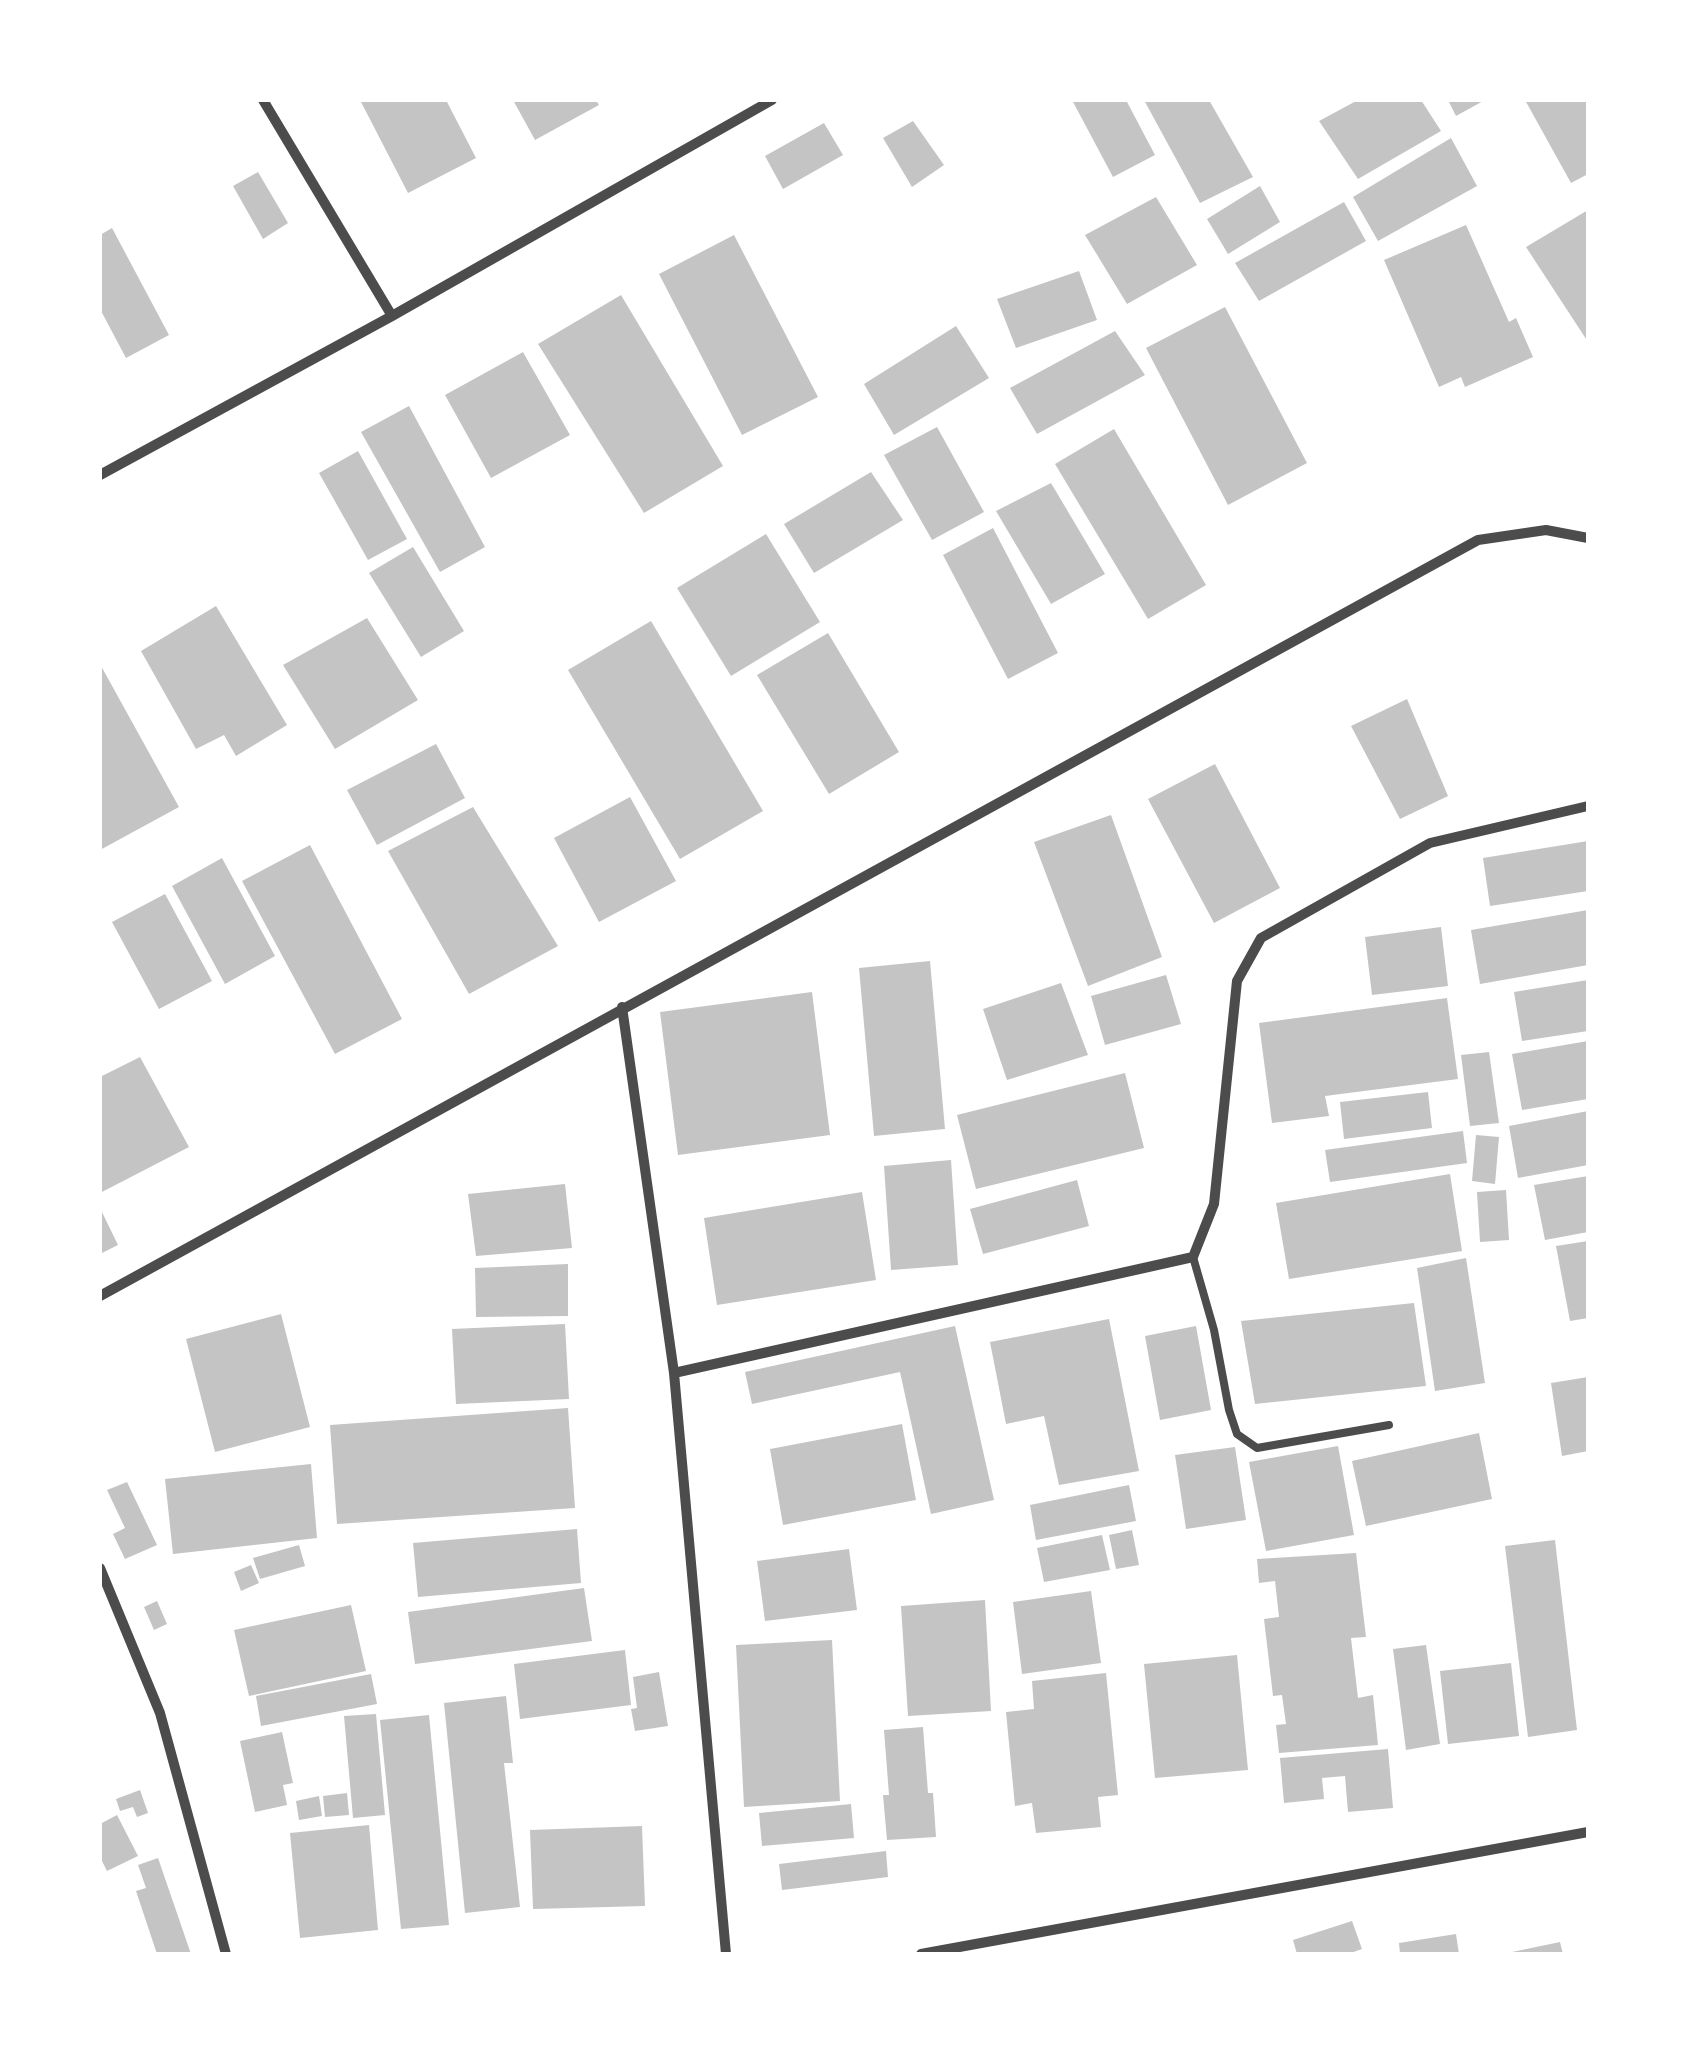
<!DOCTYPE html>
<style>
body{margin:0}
#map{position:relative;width:1688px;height:2054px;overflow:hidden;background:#fff;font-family:"Open Sans",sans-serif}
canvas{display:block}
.frame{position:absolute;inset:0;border:102px solid #fff;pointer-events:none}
</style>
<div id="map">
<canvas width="1688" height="2054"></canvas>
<div class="frame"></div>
</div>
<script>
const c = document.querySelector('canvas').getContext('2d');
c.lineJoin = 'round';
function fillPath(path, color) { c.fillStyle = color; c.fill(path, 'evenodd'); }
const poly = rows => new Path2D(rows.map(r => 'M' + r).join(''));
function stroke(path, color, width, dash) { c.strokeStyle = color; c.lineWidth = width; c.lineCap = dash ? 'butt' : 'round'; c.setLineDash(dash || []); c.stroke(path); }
fillPath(poly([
 [360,100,446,100,476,158,408,193],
 [513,100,596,100,599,105,535,140],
 [1072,100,1126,100,1155,155,1113,177],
 [1144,100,1209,100,1253,177,1200,203],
 [1358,100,1421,100,1441,131,1358,179,1319,121],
 [1448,100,1485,100,1456,116],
 [1525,100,1588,100,1588,174,1571,183],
 [913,121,944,165,912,187,883,138],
 [824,123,843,155,783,189,765,156],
 [1451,138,1477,186,1378,241,1353,197],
 [258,172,288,223,263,239,233,186],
 [1260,186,1280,222,1228,254,1207,219],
 [1156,197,1197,265,1127,304,1085,235],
 [1344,202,1366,241,1259,301,1235,263],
 [1588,210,1588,342,1526,247],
 [1466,225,1509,322,1516,318,1533,357,1465,387,1461,377,1439,387,1384,260],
 [112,228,169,335,126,358,100,309,100,235],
 [734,235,818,397,742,435,659,274],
 [1079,271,1097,320,1016,348,997,299],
 [621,295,723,466,644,513,538,344],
 [1225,307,1307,463,1228,505,1146,348],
 [956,326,989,378,894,435,864,384],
 [1115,331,1145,375,1037,434,1010,388],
 [523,352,570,435,491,478,445,395],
 [409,406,485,547,440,572,361,432],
 [937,427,984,512,932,540,884,455],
 [1114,429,1206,585,1148,619,1055,464],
 [358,451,407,539,368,560,319,473],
 [871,472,903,520,814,573,784,524],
 [1051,483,1105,574,1051,604,996,511],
 [993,528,1058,653,1008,679,943,555],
 [766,534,820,622,731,676,677,588],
 [413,547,464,631,421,657,369,573],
 [216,606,287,725,236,756,224,735,196,749,141,651],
 [367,618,418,700,335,749,283,665],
 [651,621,763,811,680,859,568,670],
 [828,633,899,752,829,794,757,675],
 [100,664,179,807,100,850],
 [1407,699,1448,796,1400,819,1351,726],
 [436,744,465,798,377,845,347,790],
 [1215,764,1280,888,1214,923,1148,799],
 [630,797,676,881,599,922,554,838],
 [473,807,558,946,469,994,388,851],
 [1111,815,1162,957,1088,986,1034,842],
 [1588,841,1588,891,1490,906,1483,858],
 [310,845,402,1019,335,1054,242,881],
 [222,858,275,956,225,984,172,886],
 [165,894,212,981,159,1009,112,922],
 [1588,910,1588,965,1480,984,1471,930],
 [1441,927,1448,986,1372,995,1365,937],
 [930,961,945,1129,874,1136,859,968],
 [1166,975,1181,1024,1105,1045,1091,996],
 [1588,980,1588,1031,1522,1041,1514,992],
 [1061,983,1088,1055,1007,1080,983,1009],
 [812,992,830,1135,678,1155,660,1012],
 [1447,998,1458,1079,1325,1096,1329,1116,1272,1123,1259,1023],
 [1588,1041,1588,1099,1522,1110,1512,1054],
 [1489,1052,1499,1123,1470,1126,1461,1055],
 [140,1057,189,1147,100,1193,100,1077],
 [1125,1073,1144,1148,976,1189,957,1115],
 [1428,1092,1432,1128,1344,1139,1340,1102],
 [1588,1111,1588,1165,1518,1178,1509,1126],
 [1463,1131,1467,1163,1330,1182,1325,1150],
 [1476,1135,1499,1137,1495,1184,1472,1181],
 [951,1160,958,1265,891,1270,884,1166],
 [1450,1174,1462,1251,1289,1279,1276,1203],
 [1588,1176,1588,1232,1545,1240,1534,1185],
 [1077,1180,1089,1226,983,1254,970,1209],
 [565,1184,572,1248,476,1256,468,1194],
 [1506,1190,1509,1240,1480,1242,1477,1192],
 [862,1192,876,1280,717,1305,704,1218],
 [100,1208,118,1245,100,1254],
 [1588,1241,1588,1318,1570,1321,1556,1246],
 [1466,1258,1485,1383,1435,1391,1417,1268],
 [568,1264,568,1316,476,1317,475,1268],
 [1414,1303,1426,1386,1255,1404,1241,1321],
 [281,1314,310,1427,215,1452,186,1339],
 [1109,1319,1139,1471,1059,1485,1044,1416,1006,1424,990,1342],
 [565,1324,569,1399,456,1404,452,1329],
 [955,1326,994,1500,931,1514,900,1372,752,1404,745,1372],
 [1196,1326,1211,1410,1160,1420,1145,1336],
 [1588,1377,1588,1451,1562,1456,1551,1383],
 [568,1408,575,1508,337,1524,330,1425],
 [902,1424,916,1500,783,1525,770,1449],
 [1479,1433,1492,1499,1366,1526,1352,1461],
 [1338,1446,1354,1535,1266,1551,1249,1462],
 [1235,1447,1246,1520,1186,1529,1175,1455],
 [311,1464,317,1538,173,1554,165,1479],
 [127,1482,157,1545,125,1559,113,1534,125,1528,107,1490],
 [1129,1485,1136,1521,1036,1540,1030,1505],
 [577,1529,581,1583,418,1597,413,1543],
 [1132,1530,1139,1565,1116,1569,1109,1535],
 [1102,1535,1110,1570,1044,1582,1037,1548],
 [1555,1540,1577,1730,1528,1737,1505,1546],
 [299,1545,305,1566,260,1579,253,1558],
 [849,1549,857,1610,765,1621,757,1561],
 [1356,1553,1366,1637,1351,1638,1358,1698,1373,1695,1378,1745,1279,1753,1276,1725,1286,1724,1282,1695,1273,1696,1264,1619,1279,1617,1275,1581,1259,1583,1257,1559],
 [251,1565,259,1583,241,1591,234,1572],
 [584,1588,592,1641,415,1664,408,1612],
 [1091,1591,1101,1663,1022,1674,1013,1602],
 [985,1600,991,1711,908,1716,901,1606],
 [157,1601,167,1624,154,1630,144,1607],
 [351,1605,366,1671,249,1696,234,1630],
 [832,1640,840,1801,744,1807,736,1645],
 [1426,1645,1440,1744,1406,1750,1393,1649],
 [625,1650,631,1705,520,1719,514,1664],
 [1237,1655,1248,1770,1155,1778,1144,1664],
 [1511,1663,1519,1736,1448,1744,1440,1671],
 [659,1672,668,1726,635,1731,631,1709,637,1708,633,1677],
 [1106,1673,1118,1795,1098,1797,1101,1827,1036,1833,1032,1803,1015,1806,1006,1712,1034,1709,1032,1681],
 [371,1674,377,1704,261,1726,256,1696],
 [506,1696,513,1763,504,1763,520,1907,465,1913,444,1703],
 [376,1714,385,1815,353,1818,344,1716],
 [429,1715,449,1925,401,1929,380,1720],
 [923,1727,928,1793,933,1793,936,1837,887,1840,883,1795,889,1795,884,1730],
 [282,1732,293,1783,283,1785,287,1805,255,1812,240,1741],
 [1388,1749,1393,1808,1348,1812,1345,1776,1322,1778,1324,1799,1284,1803,1280,1758],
 [140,1790,148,1813,137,1817,133,1807,120,1811,116,1799],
 [347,1793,349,1815,325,1817,323,1796],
 [319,1796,322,1816,299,1820,296,1801],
 [851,1804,854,1838,762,1846,759,1813],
 [117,1815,138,1856,107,1871,100,1857,100,1824],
 [369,1825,378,1930,300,1938,290,1833],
 [642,1826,645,1906,533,1909,530,1830],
 [886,1851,888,1877,782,1890,779,1864],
 [158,1858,191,1954,157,1954,136,1891,146,1888,138,1865],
 [1352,1921,1362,1949,1348,1954,1297,1954,1293,1940],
 [1456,1934,1459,1954,1400,1954,1399,1943],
 [1560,1942,1563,1954,1512,1954,1512,1952]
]), '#c4c4c4');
stroke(poly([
 [1193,1257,1214,1330,1229,1410,1237,1434,1257,1448,1389,1425]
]), '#4c4c4c', 8);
stroke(poly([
 [263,100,392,316],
 [100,475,392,316,772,100],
 [622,1007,674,1373,726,1954],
 [100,1296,1478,540,1546,530,1588,538],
 [674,1373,1193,1257,1214,1204,1237,981,1261,938,1430,843,1588,806],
 [100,1568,160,1713,226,1954],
 [921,1954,1588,1832]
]), '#4c4c4c', 10);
</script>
